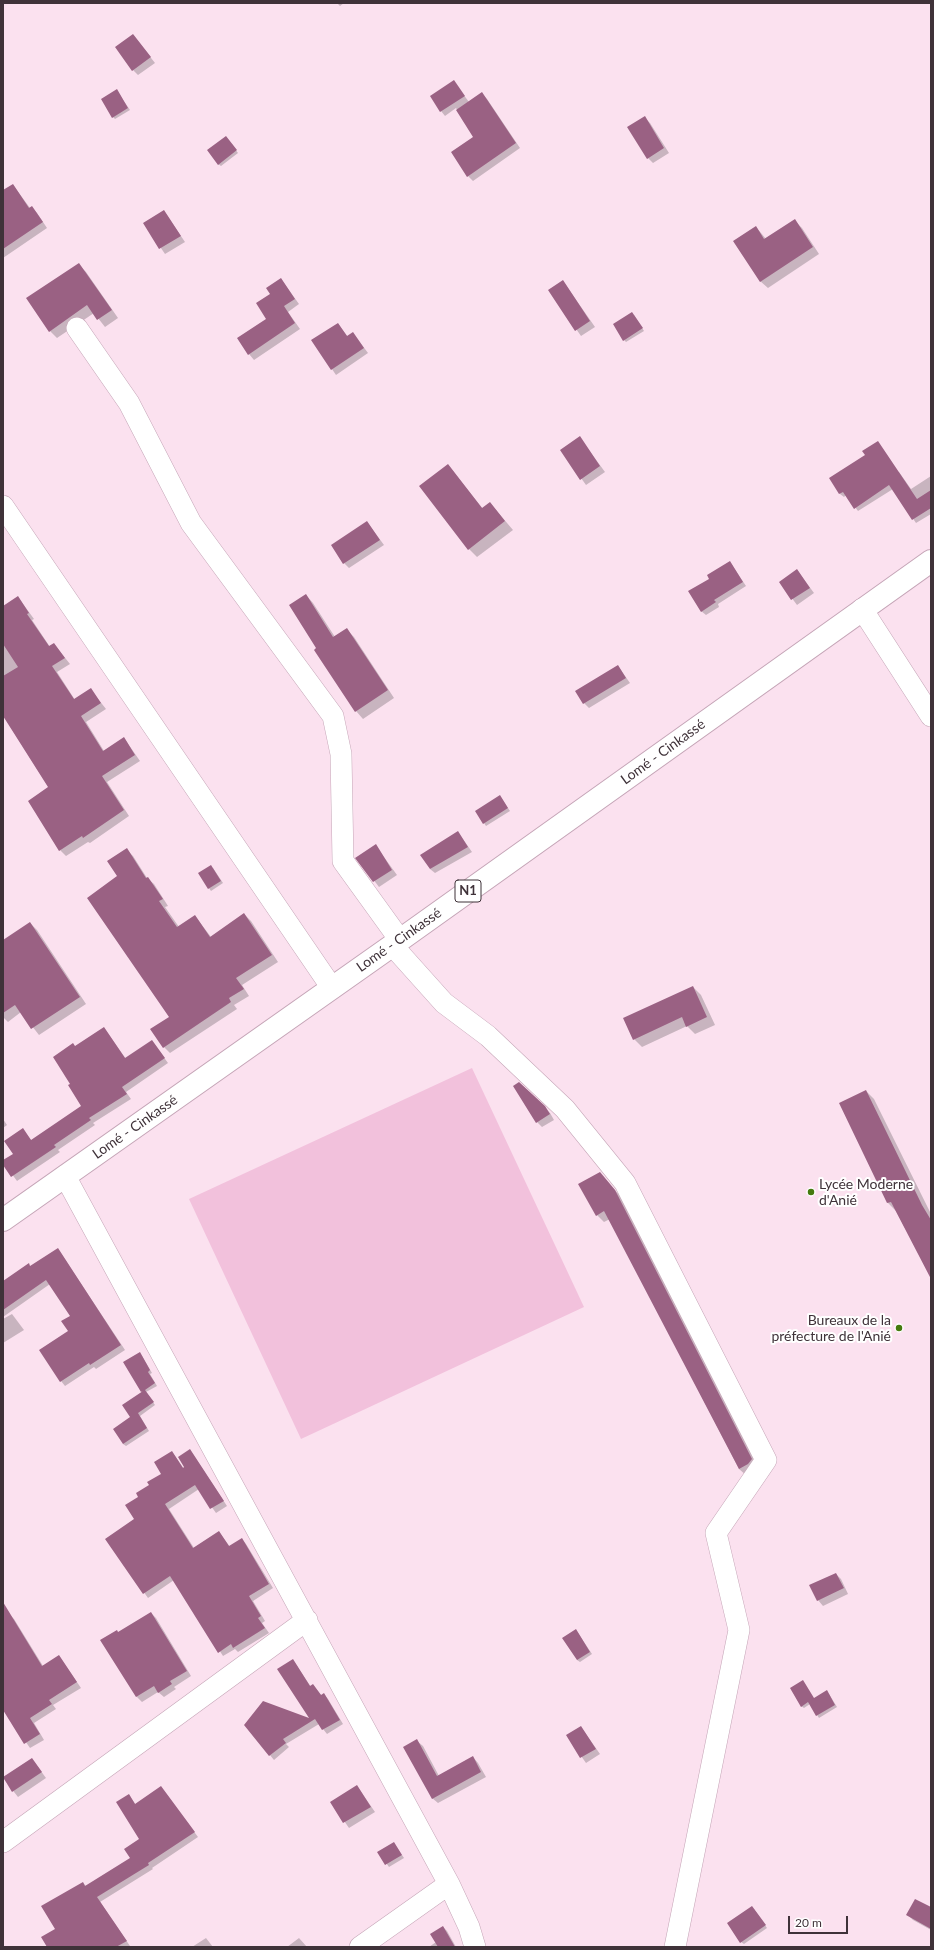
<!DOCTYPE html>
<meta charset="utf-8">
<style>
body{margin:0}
#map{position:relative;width:934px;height:1950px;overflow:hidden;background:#fbe1ef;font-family:Lato,sans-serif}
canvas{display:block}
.frame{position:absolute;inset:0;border:4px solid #3f3239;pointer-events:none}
.scale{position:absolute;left:788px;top:1916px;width:60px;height:18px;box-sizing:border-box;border:2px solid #3f3239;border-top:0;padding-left:5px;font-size:12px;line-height:14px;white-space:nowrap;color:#3f3239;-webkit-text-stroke:3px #fff;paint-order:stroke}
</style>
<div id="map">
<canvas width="934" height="1950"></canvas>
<div class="frame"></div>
<div class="scale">20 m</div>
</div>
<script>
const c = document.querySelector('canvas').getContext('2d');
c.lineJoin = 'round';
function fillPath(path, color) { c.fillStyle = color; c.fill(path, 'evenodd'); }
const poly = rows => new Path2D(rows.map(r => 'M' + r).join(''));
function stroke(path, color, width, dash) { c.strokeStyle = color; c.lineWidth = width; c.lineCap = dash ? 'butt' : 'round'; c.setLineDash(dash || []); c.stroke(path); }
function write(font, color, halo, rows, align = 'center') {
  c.font = font + ' Lato,sans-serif'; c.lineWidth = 4; c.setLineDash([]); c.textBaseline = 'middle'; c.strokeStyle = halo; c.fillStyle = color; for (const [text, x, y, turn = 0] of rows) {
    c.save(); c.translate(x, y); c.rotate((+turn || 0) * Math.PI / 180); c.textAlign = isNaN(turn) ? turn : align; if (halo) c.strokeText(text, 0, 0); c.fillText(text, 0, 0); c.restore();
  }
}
fillPath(poly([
 [472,1068,584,1307,301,1439,189,1199]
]), '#f2c1dc');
fillPath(poly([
 [337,3,344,3,340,6],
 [133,35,155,63,138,75,133,70],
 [454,82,469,102,482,94,487,99,520,148,473,181,468,176,475,137,456,108,445,116,441,111],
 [117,91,130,110,115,119,113,117],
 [645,118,650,123,669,153,653,163,648,158],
 [228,140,238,153,221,166,218,164],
 [13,185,30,208,32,207,37,213,47,228,3,258,3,191],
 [164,211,185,242,165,254,144,223],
 [795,221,802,228,819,254,768,288,760,281,756,227,766,239],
 [78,264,86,272,118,318,105,327,94,313,57,338,50,331],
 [281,279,299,304,288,312,300,329,254,360,249,354,268,319,271,294],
 [563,281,595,327,581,336,549,290],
 [634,315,644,331,626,342,624,340],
 [338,324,348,337,353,333,368,353,336,375,313,341],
 [580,438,605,472,586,485,561,450],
 [448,465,483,509,490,503,513,530,477,557,469,549],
 [899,472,911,489,931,476,931,514,916,523,893,489,858,511,846,495,844,497,840,494,831,478],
 [367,522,384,545,349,568,344,563],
 [730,562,746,586,718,604,719,607,706,615,701,611,710,579],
 [797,570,814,593,797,605,780,582],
 [306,595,313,603,335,637,347,630,354,637,394,698,363,719,356,711,316,650,318,649],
 [18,597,34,619,32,620,50,647,54,644,70,664,57,672,75,700,91,690,106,709,86,722,104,751,124,738,140,761,107,782,129,816,90,843,88,842,66,856,60,850,30,801,49,788,3,715,3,607],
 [618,666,630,683,589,708,584,703],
 [502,799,510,811,486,826,476,811],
 [458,832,472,852,435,873,430,869],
 [376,846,397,875,379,887,357,858],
 [127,850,133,856,147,878,154,884,168,906,165,907,179,927,195,916,211,937,244,914,251,921,278,962,242,985,249,996,234,1005,237,1009,170,1053,164,1047,170,1017,118,877],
 [213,868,223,883,211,891,199,874],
 [30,923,37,930,86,1004,39,1035,21,1012,8,1022,3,1017,3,941],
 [693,987,701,995,715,1025,695,1034,687,1026,642,1047,634,1039],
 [104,1028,126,1059,152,1041,168,1063,126,1092,131,1099,93,1123,95,1125,58,1150,60,1152,17,1181,3,1162,14,1154,23,1130,32,1141,82,1106,72,1084,75,1047],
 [519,1084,550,1113,554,1120,542,1127,537,1122],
 [866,1091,874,1099,931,1214,931,1277,896,1211,888,1203],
 [3,1119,7,1125,3,1128],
 [600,1173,622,1198,759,1467,747,1476,739,1469,610,1219,604,1222,597,1215],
 [58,1249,125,1350,96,1369,94,1367,65,1386,61,1381,71,1316,50,1284,3,1317,3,1288,31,1267],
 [12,1314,24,1330,3,1343,3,1319],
 [142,1356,152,1373,150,1374,157,1386,146,1392,155,1405,140,1416,149,1431,126,1446,123,1444,131,1418,142,1392],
 [190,1450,227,1506,216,1513,199,1489,169,1509,194,1548,219,1532,230,1547,242,1539,246,1544,273,1588,253,1601,265,1621,262,1623,269,1633,238,1652,235,1649,223,1656,174,1580,148,1598,106,1539,135,1519,140,1497,163,1474,172,1452,184,1469],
 [836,1574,841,1579,848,1594,823,1606,818,1600],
 [151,1613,156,1618,191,1676,174,1687,176,1689,164,1697,158,1692,142,1702,137,1697,102,1640,119,1633],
 [9,1614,14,1619,43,1666,59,1656,81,1688,53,1705,56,1709,34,1723,44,1740,30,1748,3,1709,3,1618],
 [578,1633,592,1654,580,1662,577,1660],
 [293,1660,311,1687,313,1685,322,1696,324,1694,328,1699,343,1724,327,1734,319,1724,286,1744,289,1747,274,1760,245,1725,311,1720],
 [791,1689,814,1699,829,1694,837,1707,819,1718,810,1704,804,1708,801,1706],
 [581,1727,600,1754,586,1763,567,1736],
 [417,1741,423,1746,439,1776,473,1757,478,1763,486,1777,438,1803,432,1798],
 [32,1759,46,1778,18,1797,3,1778],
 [357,1786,375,1812,349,1828,331,1802],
 [161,1787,198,1837,152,1868,153,1869,100,1902,130,1946,128,1947,48,1947,56,1929,83,1883,86,1886,131,1859,140,1839,129,1795,136,1805],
 [394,1843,404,1858,389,1867,379,1853],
 [931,1908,931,1930,913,1920,908,1915],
 [754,1909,767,1928,744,1944,741,1942],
 [443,1927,447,1931,456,1947,429,1947,436,1942],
 [206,1938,213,1947,192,1947],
 [299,1938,307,1947,287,1947]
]), '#0003');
fillPath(poly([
 [133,34,151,57,132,71,115,47],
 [454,80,465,96,440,112,430,96],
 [117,89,128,108,112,118,101,99],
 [482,92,516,143,467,177,451,152,473,137,456,110],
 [645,116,664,148,647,159,627,127],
 [226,136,237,150,218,165,207,150],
 [13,184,29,208,32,206,43,222,3,249,3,190],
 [164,210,181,236,159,249,143,223],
 [795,219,813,247,760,282,733,241,756,226,764,239],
 [79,263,112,310,97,320,87,305,49,332,26,298],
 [281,278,295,299,284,306,295,323,248,355,237,338,266,319,256,303,270,294,266,288],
 [563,280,590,321,575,331,548,290],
 [632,312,643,328,623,341,613,324],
 [338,323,347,336,353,332,364,348,331,370,311,340],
 [580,436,600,466,580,480,560,450],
 [878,441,917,499,931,490,931,508,912,520,889,485,854,509,843,492,839,494,829,478,865,455,862,451],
 [448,464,482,508,490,502,505,521,468,550,419,486],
 [367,521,380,540,343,564,331,545],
 [730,561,743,582,714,600,716,602,701,612,688,591,709,579,707,575],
 [797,569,810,588,791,600,779,582],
 [306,594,333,637,347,628,388,690,355,712,314,650,316,648,289,605],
 [18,596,29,613,27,614,49,646,54,643,65,658,52,666,74,699,91,688,101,703,81,716,103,751,124,737,135,755,102,776,124,810,83,838,82,836,59,851,28,801,48,787,3,716,3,676,18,667,3,644,3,606],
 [618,665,626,678,583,704,575,691],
 [500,795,508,808,483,824,475,811],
 [458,831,468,847,430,869,420,855],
 [376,844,392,870,373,882,355,858],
 [127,848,146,878,148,877,163,899,159,901,177,927,195,915,210,937,244,913,272,955,236,978,244,989,229,998,231,1002,163,1048,150,1029,169,1017,87,898,117,876,107,861],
 [211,865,221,881,208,889,198,873],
 [30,922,80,997,31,1029,15,1005,3,1013,3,940],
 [693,986,707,1017,686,1027,682,1017,633,1040,623,1018],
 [104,1027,125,1058,152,1040,165,1058,122,1087,127,1094,89,1118,91,1120,54,1145,56,1147,11,1177,3,1165,3,1160,13,1154,4,1141,23,1128,31,1140,81,1106,68,1085,70,1084,53,1057,73,1043,75,1046],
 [519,1082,545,1106,550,1114,536,1123,513,1086],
 [866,1090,922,1205,931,1220,931,1279,891,1202,887,1203,839,1103],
 [600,1172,615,1190,752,1459,748,1464,739,1469,604,1211,596,1216,578,1184],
 [58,1248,121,1345,90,1365,89,1363,60,1382,39,1350,68,1331,61,1321,70,1316,46,1280,3,1310,3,1281,29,1263,30,1266],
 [140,1352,150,1370,148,1372,155,1383,145,1390,154,1402,138,1413,147,1428,123,1444,113,1429,130,1417,122,1405,143,1391,141,1392,123,1362],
 [190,1449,224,1501,210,1509,195,1485,165,1504,193,1548,219,1531,229,1546,242,1538,269,1584,249,1596,261,1616,258,1618,265,1628,233,1648,231,1644,218,1653,170,1576,143,1594,105,1539,134,1519,125,1505,138,1497,136,1493,149,1485,147,1482,161,1474,154,1462,172,1451,183,1468,184,1467,178,1457],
 [836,1573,844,1588,817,1601,809,1585],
 [3,1602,42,1666,59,1655,77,1682,49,1700,52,1704,30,1718,40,1734,24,1744,3,1710],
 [151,1612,187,1671,170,1681,172,1684,158,1693,154,1686,136,1697,100,1640,117,1630,118,1632],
 [576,1629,590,1652,577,1660,562,1638],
 [293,1659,310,1686,313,1684,321,1695,324,1693,340,1720,322,1730,315,1719,283,1739,286,1743,269,1756,244,1725,263,1701,309,1718,277,1669],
 [803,1680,814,1698,827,1690,835,1705,816,1716,808,1702,801,1707,790,1688],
 [581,1726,596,1749,580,1758,566,1735],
 [417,1739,437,1776,473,1756,481,1772,432,1799,403,1747],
 [32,1758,42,1772,12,1792,3,1777],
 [357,1785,371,1807,343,1823,330,1802],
 [161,1786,195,1832,148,1863,149,1865,97,1897,127,1941,116,1947,47,1947,41,1937,55,1929,41,1906,83,1882,85,1886,130,1858,124,1849,139,1839,116,1802,129,1794,135,1804],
 [394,1842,402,1855,385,1865,377,1852],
 [915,1899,931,1907,931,1929,906,1915],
 [752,1906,766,1925,740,1943,727,1923],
 [443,1926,455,1947,438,1947,430,1934]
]), '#9a6183');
const minor = poly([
 [77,328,129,403,191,523,333,716,341,754,343,861,400,940],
 [3,506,332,988],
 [862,609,931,716],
 [392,945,444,1003,488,1036,565,1109,625,1183,766,1460,716,1533,739,1630,675,1947],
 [65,1176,449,1884,469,1927,475,1947],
 [3,1842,307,1620],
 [360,1947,449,1884]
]);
const highway = poly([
 [3,1220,400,940,931,561]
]);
stroke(minor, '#c5a5b7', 22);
stroke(highway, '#c5a5b7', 24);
stroke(minor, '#fff', 21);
stroke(highway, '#fff', 22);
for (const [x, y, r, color] of [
 [811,1192,4,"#447a0d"],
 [899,1328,4,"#447a0d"]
]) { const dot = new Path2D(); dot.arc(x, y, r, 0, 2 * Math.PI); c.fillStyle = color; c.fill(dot); stroke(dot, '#fff', 1.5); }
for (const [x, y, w] of [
 [468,891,26]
]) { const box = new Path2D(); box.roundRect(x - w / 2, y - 11, w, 22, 3); c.fillStyle = '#fff'; c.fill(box); stroke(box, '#3f3239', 1); }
write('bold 13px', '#3f3239', null, [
 ["N1",468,891]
]);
write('14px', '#3f3239', '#fff', [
 ["Lomé - Cinkassé",663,752,-36],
 ["Lomé - Cinkassé",399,940,-35],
 ["Lomé - Cinkassé",135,1127,-35]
]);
write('14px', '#3f3239', '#fff', [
 ["Lycée Moderne",819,1184],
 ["d'Anié",819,1200],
 ["Bureaux de la",891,1320,"right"],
 ["préfecture de l'Anié",891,1336,"right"]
], 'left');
</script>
